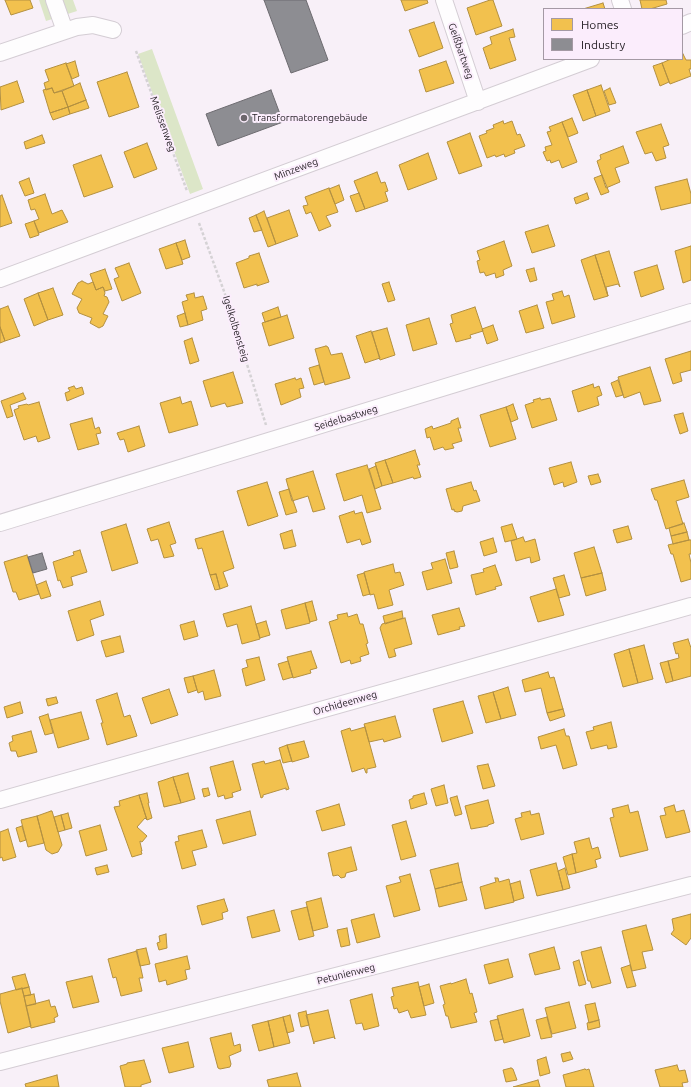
<!DOCTYPE html>
<meta charset="utf-8">
<style>
body{margin:0}
#map{position:relative;width:691px;height:1087px;overflow:hidden;background:#f8f0f8;font-family:Ubuntu,sans-serif}
canvas{display:block}
.legend{position:absolute;left:543px;top:8px;width:140px;height:52px;box-sizing:border-box;background:#fbedfc;border:1px solid #a499a4;margin:0;padding:5px 7px;list-style:none;font-size:12px;color:#211c21}
.legend li{display:flex;align-items:center;gap:8px;height:20px}
.legend b{width:20px;border:1px solid #a499a4}
</style>
<div id="map">
<canvas width="691" height="1087"></canvas>
<ul class="legend">
<li><b style="height:11px;background:#f2c14e"></b>Homes</li>
<li><b style="height:11px;background:#8d8d92"></b>Industry</li>
</ul>
</div>
<script>
const c = document.querySelector('canvas').getContext('2d');
c.lineJoin = 'round';
function fillPath(path, color) { c.fillStyle = color; c.fill(path, 'evenodd'); }
const poly = rows => new Path2D(rows.map(r => 'M' + r).join(''));
function stroke(path, color, width, dash) { c.strokeStyle = color; c.lineWidth = width; c.lineCap = dash ? 'butt' : 'round'; c.setLineDash(dash || []); c.stroke(path); }
function write(font, color, halo, rows, align = 'center') {
  c.font = font + ' Ubuntu,sans-serif'; c.lineWidth = 4; c.setLineDash([]); c.textBaseline = 'middle'; c.strokeStyle = halo; c.fillStyle = color; for (const [text, x, y, turn = 0] of rows) {
    c.save(); c.translate(x, y); c.rotate((+turn || 0) * Math.PI / 180); c.textAlign = isNaN(turn) ? turn : align; if (halo) c.strokeText(text, 0, 0); c.fillText(text, 0, 0); c.restore();
  }
}
fillPath(poly([
 [39,0,73,0,77,11,46,21],
 [152,49,203,189,190,194,138,54]
]), '#dce6c8');
const homes = poly([
 [5,0,30,0,33,8,11,15,5,0],
 [401,0,427,0,428,3,405,11,401,0],
 [490,0,493,0,502,26,476,35,467,8,490,0],
 [640,0,666,0,667,4,650,9,642,9,640,0],
 [603,3,605,9,583,9,603,3],
 [434,22,443,48,419,57,409,30,434,22],
 [513,29,515,37,509,38,516,60,490,69,483,48,492,44,490,37,513,29],
 [683,54,686,60,691,60,691,69,689,69,691,76,670,84,662,63,671,59,682,59,683,54],
 [75,61,79,76,72,79,66,64,75,61],
 [446,61,454,83,426,92,419,70,446,61],
 [66,63,74,86,54,93,52,88,46,90,44,83,49,81,45,70,66,63],
 [662,63,669,82,660,86,653,66,662,63],
 [127,72,139,107,109,117,97,82,127,72],
 [17,81,24,102,1,110,0,87,17,81],
 [80,83,86,100,68,107,62,91,80,83],
 [601,85,610,111,596,116,587,90,601,85],
 [52,88,54,93,62,91,68,107,50,113,43,90,52,88],
 [610,88,616,103,609,105,604,91,610,88],
 [587,90,596,116,583,121,573,95,587,90],
 [86,100,89,108,70,114,68,107,86,100],
 [68,107,70,114,53,120,50,113,68,107],
 [572,118,578,133,568,137,562,122,572,118],
 [503,121,504,124,512,121,517,135,520,134,525,146,514,150,515,153,505,157,504,154,496,157,495,155,487,158,479,136,487,133,486,131,494,128,493,125,503,121],
 [562,122,577,162,562,168,559,160,551,163,550,160,547,161,543,152,546,151,545,147,552,145,547,132,551,131,549,127,562,122],
 [661,124,669,145,663,147,666,158,656,161,652,152,645,154,636,132,661,124],
 [470,133,482,166,459,174,447,142,470,133],
 [42,135,45,143,26,149,24,142,42,135],
 [147,143,157,169,134,178,124,152,147,143],
 [623,146,629,163,615,168,620,182,606,188,597,161,601,159,600,155,623,146],
 [428,153,437,179,408,190,399,165,428,153],
 [101,155,113,187,84,197,73,165,101,155],
 [377,172,381,183,385,182,388,191,385,192,388,201,365,209,354,181,377,172],
 [602,175,609,192,601,195,594,178,602,175],
 [29,178,34,193,25,196,19,182,29,178],
 [687,179,691,194,691,203,661,210,655,187,687,179],
 [339,185,344,200,335,204,329,189,339,185],
 [329,188,338,212,326,216,331,226,319,231,311,212,306,214,303,206,308,205,305,197,329,188],
 [359,193,365,209,356,212,350,196,359,193],
 [587,193,589,199,576,204,574,198,587,193],
 [45,194,52,214,62,210,68,222,39,233,34,221,39,219,35,209,31,210,28,200,45,194],
 [2,195,12,223,0,227,0,196,2,195],
 [289,210,298,236,276,244,267,218,289,210],
 [264,211,276,244,268,247,256,215,264,211],
 [256,215,262,230,254,232,249,218,256,215],
 [34,221,39,235,30,238,25,224,34,221],
 [548,225,555,246,532,253,525,232,548,225],
 [185,240,190,257,182,260,176,243,185,240],
 [504,241,512,266,503,270,504,275,496,278,495,273,486,276,484,272,480,273,477,261,480,260,477,251,504,241],
 [176,243,183,264,166,269,159,249,176,243],
 [691,246,691,280,683,283,675,251,691,246],
 [609,251,620,287,618,284,606,287,608,296,595,255,609,251],
 [259,253,269,282,257,286,257,284,244,288,236,263,249,258,249,256,259,253],
 [595,255,608,296,594,300,581,260,595,255],
 [129,263,141,293,122,301,114,279,119,277,115,268,129,263],
 [657,265,664,289,641,297,634,272,657,265],
 [534,268,537,280,530,282,526,270,534,268],
 [105,269,112,289,105,291,103,287,96,290,90,274,105,269],
 [82,281,88,284,93,282,96,290,103,287,105,293,104,296,107,297,109,302,103,314,108,316,103,326,99,328,90,323,92,318,79,313,77,308,82,299,72,294,78,283,82,281],
 [389,282,395,300,388,302,382,284,389,282],
 [53,288,63,315,48,320,38,293,53,288],
 [562,291,564,297,569,295,575,317,552,324,546,302,554,300,552,294,562,291],
 [38,293,48,320,34,326,24,299,38,293],
 [194,293,195,298,203,296,207,309,201,311,203,320,188,325,182,302,188,300,186,295,194,293],
 [537,305,544,328,526,333,519,311,537,305],
 [8,306,20,336,5,341,0,327,0,309,8,306],
 [278,307,281,317,265,322,262,313,278,307],
 [475,307,483,331,470,335,471,338,456,342,450,324,453,323,451,315,475,307],
 [185,313,188,325,180,327,177,316,185,313],
 [287,315,294,338,269,346,262,323,287,315],
 [429,318,437,344,413,351,406,325,429,318],
 [493,325,498,340,487,344,482,329,493,325],
 [0,327,5,341,0,343,0,327],
 [387,328,395,355,380,360,372,332,387,328],
 [371,331,380,358,365,363,356,336,371,331],
 [192,338,199,361,190,364,184,341,192,338],
 [326,346,328,347,331,355,342,353,350,378,325,385,315,349,326,346],
 [691,351,691,370,680,373,682,381,673,384,665,359,691,351],
 [319,365,324,382,314,385,309,368,319,365],
 [650,367,661,401,644,405,640,392,624,398,618,377,650,367],
 [233,372,243,403,227,407,225,403,211,407,203,381,233,372],
 [295,378,296,380,301,378,304,388,299,389,301,397,281,405,275,384,295,378],
 [618,380,623,395,616,397,611,383,618,380],
 [593,384,594,388,599,386,602,395,597,397,599,405,578,412,572,391,593,384],
 [74,386,76,389,82,387,84,394,67,401,65,393,70,391,68,388,74,386],
 [23,393,26,399,10,405,13,416,7,418,1,401,23,393],
 [180,397,182,404,191,401,198,425,169,433,160,403,180,397],
 [540,398,541,400,550,398,557,420,532,428,525,405,534,402,533,400,540,398],
 [39,402,50,438,38,442,36,436,24,440,14,410,19,408,18,406,27,404,28,405,39,402],
 [513,404,518,419,511,422,506,407,513,404],
 [506,407,516,439,490,447,480,415,506,407],
 [683,413,688,431,680,434,674,415,683,413],
 [92,418,95,429,99,427,101,433,96,434,99,444,78,450,70,424,92,418],
 [458,418,461,428,458,428,462,441,452,444,454,448,445,450,443,447,434,450,430,437,427,438,425,429,432,426,433,429,451,423,451,421,458,418],
 [139,426,145,446,128,452,124,439,120,440,117,433,139,426],
 [415,450,420,465,417,465,421,477,414,479,413,477,393,483,385,460,415,450],
 [385,460,393,483,382,486,375,463,385,460],
 [571,462,577,482,564,487,563,482,554,485,549,468,571,462],
 [367,465,381,509,367,513,362,495,344,501,336,474,367,465],
 [376,466,382,486,375,489,369,469,376,466],
 [313,471,325,509,313,512,308,496,292,501,286,479,313,471],
 [598,474,601,482,591,485,588,476,598,474],
 [684,480,689,497,676,501,683,524,666,529,657,500,655,500,651,489,684,480],
 [267,482,278,516,248,526,237,491,267,482],
 [471,482,474,491,476,490,480,501,463,506,462,511,457,512,454,511,454,509,452,510,446,489,471,482],
 [289,489,297,512,286,515,279,492,289,489],
 [354,511,355,514,362,512,371,542,362,545,360,539,347,543,339,516,354,511],
 [169,522,176,543,170,545,174,556,164,558,158,539,151,541,147,529,169,522],
 [684,523,687,532,671,536,669,528,684,523],
 [126,524,138,563,112,571,101,532,126,524],
 [512,524,517,539,505,542,501,527,512,524],
 [628,526,632,539,617,543,613,530,628,526],
 [292,530,296,546,284,549,280,534,292,530],
 [223,531,234,568,223,572,228,586,220,589,216,574,210,575,202,548,198,549,195,539,223,531],
 [687,532,689,540,673,544,671,536,687,532],
 [523,537,525,542,535,539,540,560,531,563,530,557,516,561,511,541,523,537],
 [493,538,497,552,484,556,480,542,493,538],
 [689,540,691,540,691,554,689,554,691,563,691,579,681,582,673,554,671,554,668,545,689,540],
 [594,547,602,573,581,578,574,553,594,547],
 [80,550,87,572,71,577,73,585,63,588,60,580,58,581,53,562,74,555,73,552,80,550],
 [454,551,458,567,450,569,446,553,454,551],
 [27,555,39,594,19,600,16,592,13,592,4,562,27,555],
 [445,559,452,583,427,590,422,572,433,569,431,563,445,559],
 [393,564,395,573,400,572,404,585,389,590,393,605,378,609,374,594,370,595,364,572,393,564],
 [495,565,502,585,495,587,496,589,476,595,471,575,484,572,483,569,495,565],
 [364,573,370,594,363,596,357,575,364,573],
 [602,573,606,590,586,596,581,578,602,573],
 [216,574,220,589,215,590,210,575,216,574],
 [564,575,570,595,559,598,553,578,564,575],
 [46,581,51,596,41,599,36,585,46,581],
 [556,589,564,615,538,622,530,597,556,589],
 [100,601,104,615,90,620,94,635,77,641,68,611,100,601],
 [312,601,317,620,310,622,305,603,312,601],
 [305,603,310,623,286,629,281,610,305,603],
 [251,606,260,639,242,644,237,624,227,627,223,614,251,606],
 [459,608,465,626,459,627,460,629,438,635,432,615,459,608],
 [402,611,403,618,385,624,383,616,402,611],
 [347,613,348,617,357,614,360,624,363,624,368,643,366,644,369,654,360,657,361,661,351,664,350,660,341,663,329,622,338,619,337,615,347,613],
 [405,618,412,644,394,649,396,656,389,658,380,628,382,624,405,618],
 [194,621,198,636,184,640,180,625,194,621],
 [266,621,270,635,260,638,256,624,266,621],
 [120,636,124,652,106,657,101,641,120,636],
 [688,639,691,648,691,676,673,681,668,661,679,658,678,653,676,654,673,643,688,639],
 [644,645,653,679,638,683,629,649,644,645],
 [629,649,638,683,623,687,614,654,629,649],
 [311,651,317,668,310,670,311,673,293,678,287,657,311,651],
 [259,657,265,680,246,686,242,669,248,667,246,660,259,657],
 [288,661,293,677,283,680,278,664,288,661],
 [668,661,673,681,666,683,660,663,668,661],
 [214,670,221,696,205,700,203,691,198,693,193,676,214,670],
 [548,672,550,678,554,677,563,709,547,713,541,688,525,692,522,680,548,672],
 [193,676,197,690,188,693,184,678,193,676],
 [508,687,516,715,501,719,493,692,508,687],
 [169,689,178,715,151,724,142,698,169,689],
 [493,692,501,719,486,723,478,696,493,692],
 [117,693,124,717,130,715,137,736,107,745,101,723,103,723,96,700,117,693],
 [56,697,58,703,48,706,46,699,56,697],
 [463,701,473,733,442,742,433,709,463,701],
 [20,702,23,713,7,718,4,707,20,702],
 [563,709,565,716,550,721,547,713,563,709],
 [81,712,89,739,58,748,50,720,81,712],
 [48,714,53,733,45,735,39,717,48,714],
 [395,716,401,737,384,742,383,739,369,742,364,724,395,716],
 [611,722,617,747,608,749,607,745,591,749,586,732,594,730,593,727,611,722],
 [365,727,376,767,367,769,367,773,366,773,364,768,352,772,341,731,350,728,351,731,365,727],
 [564,729,566,736,569,736,577,765,563,769,556,745,541,749,538,737,564,729],
 [31,731,37,752,18,757,16,751,11,751,9,743,13,741,12,736,31,731],
 [304,741,309,757,292,762,287,745,304,741],
 [287,745,292,761,283,763,279,748,287,745],
 [280,760,289,789,286,790,286,788,263,795,263,797,261,798,252,764,264,761,265,764,280,760],
 [233,761,241,790,232,793,233,797,225,799,224,795,218,797,210,767,233,761],
 [488,764,495,786,483,789,477,766,488,764],
 [188,773,195,799,181,803,173,777,188,773],
 [173,777,181,803,164,807,158,782,173,777],
 [444,785,448,803,436,806,431,789,444,785],
 [208,788,210,795,204,797,202,789,208,788],
 [147,793,149,803,148,803,152,818,147,820,139,795,147,793],
 [424,793,427,804,411,809,409,800,413,798,413,796,424,793],
 [139,795,147,820,145,818,137,827,147,836,142,842,140,841,140,842,142,851,141,851,142,854,132,857,114,807,120,806,119,801,139,795],
 [457,796,462,814,455,816,450,798,457,796],
 [488,800,494,823,488,825,488,826,471,829,465,806,488,800],
 [339,804,345,825,322,831,316,811,339,804],
 [628,805,630,813,638,811,648,850,620,857,610,818,614,817,612,809,628,805],
 [674,805,676,812,684,810,690,832,666,838,660,816,666,815,664,808,674,805],
 [51,811,52,811,62,845,58,852,52,854,46,850,37,816,51,811],
 [250,811,256,835,223,844,216,820,250,811],
 [530,811,531,815,539,813,544,834,521,840,515,819,522,817,521,813,530,811],
 [68,813,72,828,65,830,61,815,68,813],
 [61,815,65,830,58,832,54,817,61,815],
 [37,816,44,843,28,847,21,820,37,816],
 [406,821,416,856,401,860,392,825,406,821],
 [100,825,107,850,86,856,79,831,100,825],
 [22,826,26,840,20,842,16,828,22,826],
 [8,829,16,857,3,861,2,857,0,858,0,832,8,829],
 [202,830,207,847,192,851,196,865,182,869,175,842,179,841,178,836,202,830],
 [589,838,592,849,598,847,601,858,595,860,597,867,576,873,572,854,577,853,574,842,589,838],
 [351,847,357,870,346,873,345,877,341,878,338,875,333,876,328,853,351,847],
 [572,854,576,873,568,875,563,857,572,854],
 [458,863,462,882,435,889,430,870,458,863],
 [556,863,563,890,537,896,530,870,556,863],
 [107,865,109,872,97,875,95,868,107,865],
 [565,868,570,888,563,890,558,871,565,868],
 [410,874,420,910,394,917,386,886,401,882,399,877,410,874],
 [495,878,498,878,499,882,509,879,514,902,485,909,480,887,496,882,495,878],
 [520,881,524,898,514,901,510,884,520,881],
 [462,882,467,900,439,907,435,889,462,882],
 [321,898,328,927,313,931,306,902,321,898],
 [224,899,228,911,222,913,223,919,202,925,197,906,224,899],
 [307,907,314,936,299,940,291,911,307,907],
 [274,910,280,931,252,938,247,917,274,910],
 [374,914,380,937,357,943,351,920,374,914],
 [691,914,691,938,686,945,671,934,674,930,672,919,691,914],
 [646,925,653,950,642,952,646,968,632,971,622,931,646,925],
 [347,928,350,945,341,947,337,930,347,928],
 [166,934,167,948,159,950,157,943,160,942,159,936,166,934],
 [554,947,560,969,535,975,529,954,554,947],
 [601,947,611,983,592,988,590,981,588,981,581,952,601,947],
 [146,948,150,964,140,966,136,950,146,948],
 [137,951,143,978,139,978,142,991,121,996,116,977,113,978,108,959,137,951],
 [187,956,190,969,185,970,187,979,167,985,166,980,159,982,155,964,187,956],
 [508,959,513,977,489,984,484,965,508,959],
 [579,960,586,984,579,986,573,962,579,960],
 [630,965,636,986,627,988,621,968,630,965],
 [25,974,29,987,16,990,12,977,25,974],
 [92,976,99,1002,73,1008,66,982,92,976],
 [466,979,470,994,472,993,477,1012,474,1013,477,1022,451,1028,448,1016,446,1016,443,1005,445,1004,440,986,451,983,451,984,466,979],
 [418,982,426,1015,411,1018,408,1010,399,1013,397,1008,394,1009,391,997,394,996,392,988,418,982],
 [429,984,434,1003,424,1006,419,987,429,984],
 [29,987,31,995,24,996,22,989,29,987],
 [22,988,31,1026,8,1033,0,1001,0,994,22,988],
 [34,994,36,1004,26,1006,24,996,34,994],
 [372,994,379,1026,364,1030,362,1023,356,1024,350,1000,372,994],
 [49,1000,51,1007,55,1006,58,1016,54,1018,55,1022,31,1028,26,1006,49,1000],
 [569,1002,576,1028,552,1034,545,1008,569,1002],
 [595,1003,599,1020,589,1023,585,1005,595,1003],
 [523,1009,530,1036,504,1043,497,1016,523,1009],
 [328,1010,335,1039,334,1037,314,1042,314,1044,306,1015,328,1010],
 [306,1011,309,1025,301,1027,298,1013,306,1011],
 [290,1015,294,1031,287,1033,283,1017,290,1015],
 [283,1017,290,1043,274,1047,268,1021,283,1017],
 [547,1017,552,1037,541,1039,536,1020,547,1017],
 [498,1019,503,1039,495,1041,490,1021,498,1019],
 [599,1020,600,1027,588,1030,587,1023,599,1020],
 [268,1021,274,1047,259,1051,252,1025,268,1021],
 [231,1033,234,1046,240,1044,241,1051,229,1056,231,1064,230,1067,220,1069,218,1068,210,1038,231,1033],
 [188,1042,194,1067,169,1073,162,1048,188,1042],
 [570,1052,573,1059,563,1062,561,1054,570,1052],
 [546,1057,550,1073,540,1076,537,1060,546,1057],
 [144,1060,151,1082,141,1085,141,1087,125,1087,120,1066,127,1064,127,1063,144,1060],
 [677,1065,679,1071,685,1070,688,1082,682,1083,683,1087,660,1087,655,1070,677,1065],
 [511,1068,513,1069,517,1080,506,1082,503,1070,511,1068],
 [585,1069,586,1070,589,1069,594,1087,566,1087,563,1075,585,1069],
 [297,1073,301,1087,269,1087,267,1080,297,1073],
 [57,1075,59,1087,26,1087,25,1084,57,1075],
 [538,1080,540,1087,513,1087,538,1080]
]);
fillPath(homes, '#f2c14e');
stroke(homes, '#b39040', 1);
const industry = poly([
 [264,0,306,0,328,60,291,73,264,0],
 [271,90,283,122,218,146,206,114,271,90],
 [42,553,47,569,33,573,28,557,42,553]
]);
fillPath(industry, '#8d8d92');
stroke(industry, '#6d6b70', 1);
const minor = poly([
 [54,0,65,31],
 [444,0,478,102],
 [620,0,623,9],
 [682,26,691,22],
 [0,53,77,27,93,25,113,30],
 [0,279,591,59],
 [0,523,691,312],
 [0,800,691,606],
 [0,1062,691,885]
]);
stroke(minor, '#d4cdd4', 18);
stroke(poly([
 [136,51,187,191],
 [199,223,225,294,266,425]
]), '#d5d2d5', 2.5, [3, 2]);
stroke(minor, '#fefdfe', 16);
for (const [x, y, r, color] of [
 [244,118,4,"#6c666c"]
]) { const dot = new Path2D(); dot.arc(x, y, r, 0, 2 * Math.PI); c.fillStyle = color; c.fill(dot); stroke(dot, '#fbedfc', 1.5); }
write('10px', '#211c21', '#fbedfc', [
 ["Geißbartweg",461,51,71],
 ["Melissenweg",163,124,70],
 ["Minzeweg",296,169,-21],
 ["Igelkolbensteig",236,329,73],
 ["Seidelbastweg",346,418,-17],
 ["Orchideenweg",345,703,-16],
 ["Petunienweg",346,974,-14]
]);
write('10px', '#211c21', '#fbedfc', [
 ["Transformatorengebäude",252,118]
], 'left');
</script>
